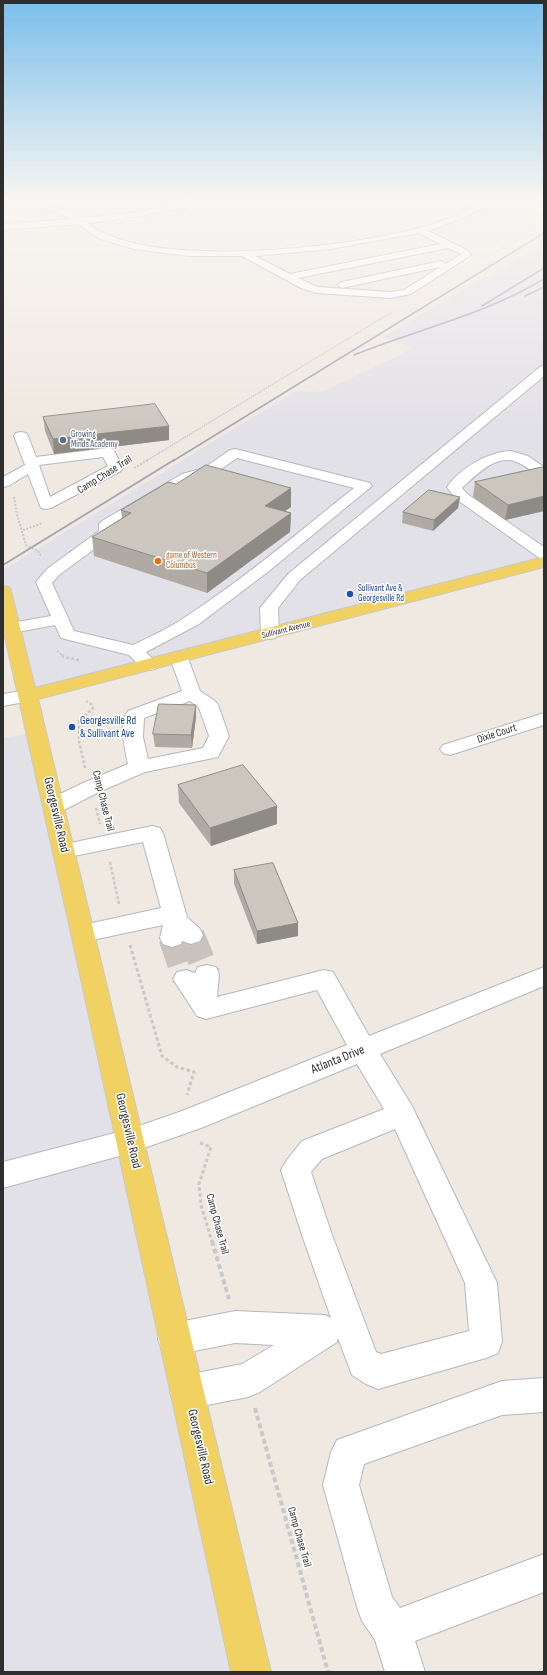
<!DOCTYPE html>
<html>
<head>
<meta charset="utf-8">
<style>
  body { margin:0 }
  #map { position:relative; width:547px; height:1675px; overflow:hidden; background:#efe9e1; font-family:"Sofia Sans Condensed",sans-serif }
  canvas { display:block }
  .frame { position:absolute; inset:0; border:4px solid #2e2e2e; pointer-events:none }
</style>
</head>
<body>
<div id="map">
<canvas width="547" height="1675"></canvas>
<div class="frame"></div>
</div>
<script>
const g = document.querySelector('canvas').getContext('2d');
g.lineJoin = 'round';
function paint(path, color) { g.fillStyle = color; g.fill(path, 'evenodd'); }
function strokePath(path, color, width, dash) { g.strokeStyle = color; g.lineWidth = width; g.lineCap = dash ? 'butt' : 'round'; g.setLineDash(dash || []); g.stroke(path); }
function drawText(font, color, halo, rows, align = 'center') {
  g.font = font + ' "Sofia Sans Condensed",sans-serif'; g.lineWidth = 3; g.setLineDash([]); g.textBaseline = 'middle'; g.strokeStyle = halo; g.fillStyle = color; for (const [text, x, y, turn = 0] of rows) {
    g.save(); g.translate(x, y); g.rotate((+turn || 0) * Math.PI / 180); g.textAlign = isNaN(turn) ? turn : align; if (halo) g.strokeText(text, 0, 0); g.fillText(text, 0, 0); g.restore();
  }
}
paint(new Path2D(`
  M544 243V559L31 693 3 583V570L296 391 322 392 414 348 383 337Z
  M31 733 231 1672H3V738Z`), '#e3e1e8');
strokePath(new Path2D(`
  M191 935 207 974
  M172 938 186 979`), '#c8c4bd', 27, [27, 14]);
const minor = new Path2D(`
  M3 196 63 209 71 211 82 218 140 212 167 207 210 196H223L222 198C178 211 134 218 88 223 146 272 353 247 423 227 438 223 452 217 466 211 479 205 491 196 505 196L465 217 428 231 467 250 471 255 411 294 391 298 317 293 301 288 242 256H189L134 249 100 239 78 224 3 230V224L72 219 57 212 8 201 3 200ZM419 233 440 244 290 274 255 256 331 249ZM448 248 461 254 446 264 441 261 342 282 337 285 342 288 440 267 404 290 391 292 318 287 298 278Z
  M544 366V376L300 580 278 608 279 634 276 638 270 639 264 638 261 634 260 608 288 574 540 367Z
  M21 432 26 433 28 436 36 457 108 448 113 449 123 468 121 471 51 508 46 509 41 508 28 474 8 486 3 487V477L25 465 14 436 16 433ZM103 457 108 466 50 497 39 465Z
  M235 449 370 483 372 486 269 571 199 624 146 652 158 665 155 669 149 670 143 669 129 655 61 638 55 625 12 633 6 632 3 628 6 624 51 616 36 582 47 569 99 531V524L102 521 182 474 204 468 230 450ZM237 458 354 488C300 531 245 578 187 616 170 628 151 636 133 645L74 631 52 583 59 575 112 536 115 533V526L192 480 214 474Z
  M511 451 528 456 544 467V477C535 475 528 467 519 463 498 452 477 474 462 488L466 493 544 547V559L538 557 456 499 447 487C460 468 488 452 511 451Z
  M179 653 185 654 188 658 200 691 215 701 218 705 229 736 218 757 145 772 97 793 62 811 54 813 46 811 43 806 46 801 83 783 128 764C125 748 118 725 128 711L182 691 170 658 173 654ZM190 701 199 708 209 736 203 748 148 759 143 737 144 718Z
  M28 690 35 692 37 696 35 700 3 706V694Z
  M544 713V725L450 755 443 753 440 749 443 745Z
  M152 826 160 828 163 833 187 917 200 929 203 935 200 941 191 944 182 941 181 944 172 947 163 944 160 938 163 925 83 942 74 939 71 933 74 927 161 908 143 842 64 858 56 856 53 851 56 846Z
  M207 965 216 967 219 974 217 997 324 970 333 972 369 1036 544 967V986L380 1054 412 1106 497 1283 502 1342 498 1353 486 1358 378 1389 366 1384 352 1375 338 1338 337 1342 260 1392 248 1397 187 1409 175 1404 170 1392 175 1380 187 1375 242 1364 274 1345 235 1343 174 1355 162 1350 158 1339 162 1328 174 1323 235 1311 325 1315 331 1318 302 1235 281 1170 286 1161 302 1141 384 1109 357 1064 201 1128 130 1153 3 1188V1162L130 1129 182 1111 347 1045 317 990 206 1019 197 1016 173 979 177 972 186 970 195 973 198 967ZM395 1129 465 1283 469 1331 381 1354 376 1352 332 1235 311 1172 322 1159Z
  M544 1378V1412L502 1415 364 1464 359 1485 392 1597 400 1608 544 1554V1592L415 1641 425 1672H385L375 1640 362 1621 357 1607 323 1485 331 1452 337 1440 502 1381Z`);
const major = new Path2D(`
  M544 557V567L38 699 271 1672H231L71 933 3 628V586L9 587 11 591 35 688Z`);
strokePath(minor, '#b4b7c1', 2);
strokePath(major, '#c9c9c9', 2);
strokePath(new Path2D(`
  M485 258 525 235 544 217`), '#c9c9c9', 1, [1.5, 1]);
strokePath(new Path2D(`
  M146 461 392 312`), '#c9c9c9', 1.5, [1.5, 1]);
strokePath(new Path2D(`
  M134 468 148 460
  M14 497 17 515 26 545 38 551 41 556
  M23 530 43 523
  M57 651 63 656`), '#c9c9c9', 2, [2, 1.5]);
strokePath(new Path2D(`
  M62 655 64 657 79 660 78 662
  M85 768 79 741V721L93 708 91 704 86 701
  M96 808 100 824
  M110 862 119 904`), '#c9c9c9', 2.5, [3, 2]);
strokePath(new Path2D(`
  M130 945 162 1056 177 1067 194 1072 187 1095
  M200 1143 211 1147 199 1184 201 1205 212 1242`), '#c9c9c9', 3, [3.5, 2.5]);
strokePath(new Path2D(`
  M212 1241 229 1299
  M255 1408 328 1672`), '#c9c9c9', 4, [5, 3]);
paint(minor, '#fff');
paint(major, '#f2d163');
strokePath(new Path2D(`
  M525 296 544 287
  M482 306 544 268
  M354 355C418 329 484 315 544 279
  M173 461 544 233`), '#a3a6b8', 1.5);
strokePath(new Path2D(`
  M3 565 174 460`), '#a3a6b8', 2);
paint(new Path2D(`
  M43 417 169 440 54 454 45 431Z
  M544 467V511L505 520 473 497 475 482Z
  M176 484 291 488V507L284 511 291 513 290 532 207 593 94 556 92 537 122 518 121 510Z
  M460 497 458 508 433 531 402 523 403 512Z
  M196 705V717L192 748 155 747 153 734Z
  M178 785 277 806V824L211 846 179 803Z
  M234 870 298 923V936L257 944 234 884Z`), '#afaba4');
paint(new Path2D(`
  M169 426V440L54 454 53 439Z
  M291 488V507L265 525V506Z
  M544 496V511L505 520 508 505Z
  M460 497 458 508 433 531 434 520Z
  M291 513 290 532 207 593V573Z
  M196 705V717L192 748 191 735Z
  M277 806V824L211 846 210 828Z
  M298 923V936L257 944V931Z`), '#8e8b86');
const building = new Path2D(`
  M155 404 169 426 53 439 43 417Z
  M206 465 291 488 265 506 291 513 207 573 92 537 131 513 121 510 168 482 176 484Z
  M544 467V496L508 505 475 482Z
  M429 490 460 497 434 520 403 512Z
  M159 704 196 705 191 735 153 734Z
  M243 765 277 806 210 828 178 785Z
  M273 863 298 923 257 931 234 870Z`);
paint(building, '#cbc7bf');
strokePath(building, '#8e8b86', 1);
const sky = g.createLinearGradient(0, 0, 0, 430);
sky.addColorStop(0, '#7abfeb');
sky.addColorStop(0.46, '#f8f5f2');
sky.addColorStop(1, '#f8f5f200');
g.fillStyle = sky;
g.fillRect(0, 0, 547, 430);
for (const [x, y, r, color] of [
  [63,440,4,"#5c6f8a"],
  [158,561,4,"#e8710a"],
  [350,594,4,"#1a4fb4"],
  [72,727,4,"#1a4fb4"]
]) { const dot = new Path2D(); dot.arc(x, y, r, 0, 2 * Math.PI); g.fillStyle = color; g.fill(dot); strokePath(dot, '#fff', 1.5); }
drawText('9px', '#4e5e75', '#fff', [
  ["Growing",71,435],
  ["Minds Academy",71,445]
], 'left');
drawText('9px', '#c56008', '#fff', [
  ["game of Western",166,556],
  ["Columbus",166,566]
], 'left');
drawText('9px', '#164399', '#fff', [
  ["Sullivant Ave &",358,589],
  ["Georgesville Rd",358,599]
], 'left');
drawText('9px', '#2e2e2e', '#fff', [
  ["Sullivant Avenue",286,630,-14]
]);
drawText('11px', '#2e2e2e', '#fff', [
  ["Camp Chase Trail",105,475,-32],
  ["Dixie Court",497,734,-18],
  ["Camp Chase Trail",103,801,76],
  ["Camp Chase Trail",217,1224,75],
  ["Camp Chase Trail",299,1537,74]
]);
drawText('11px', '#164399', '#fff', [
  ["Georgesville Rd",80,721],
  ["& Sullivant Ave",80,734]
], 'left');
drawText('13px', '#2e2e2e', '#fff', [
  ["Georgesville Road",56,815,77],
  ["Atlanta Drive",338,1060,-22],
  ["Georgesville Road",128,1131,77],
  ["Georgesville Road",200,1447,77]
]);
</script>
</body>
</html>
